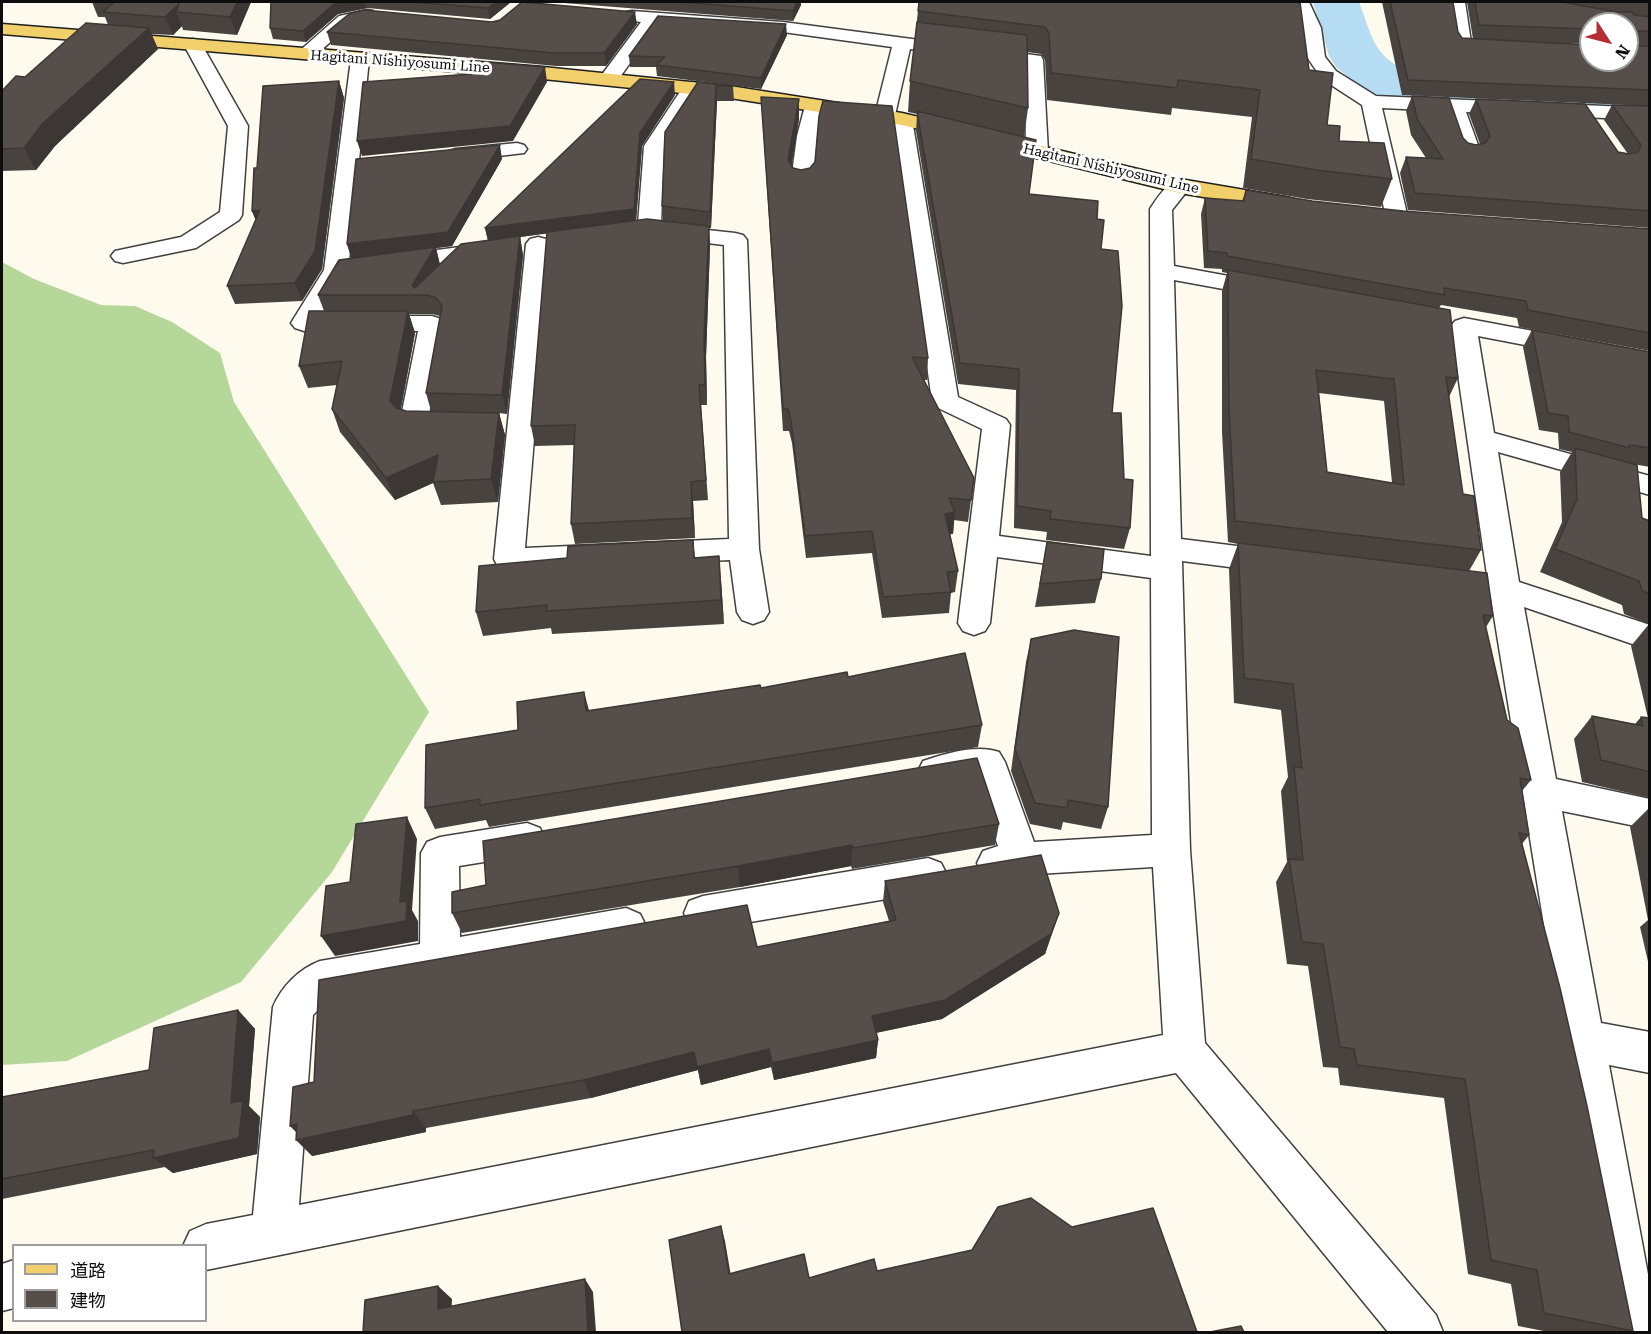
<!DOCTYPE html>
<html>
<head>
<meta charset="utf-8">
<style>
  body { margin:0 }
  #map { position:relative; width:1651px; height:1334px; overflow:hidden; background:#fefbee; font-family:"Roboto Serif","Noto Sans JP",serif }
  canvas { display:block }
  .frame { position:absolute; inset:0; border:3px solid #0d0d0d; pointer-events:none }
  .legend { position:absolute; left:12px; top:1244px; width:195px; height:78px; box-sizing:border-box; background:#fff; border:2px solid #9e9e9e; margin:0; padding:8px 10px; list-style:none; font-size:18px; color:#0d0d0d }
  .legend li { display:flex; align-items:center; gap:12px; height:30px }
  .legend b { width:30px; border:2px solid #9e9e9e }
  .north { position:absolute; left:1579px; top:12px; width:60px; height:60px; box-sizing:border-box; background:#fff; border:2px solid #9e9e9e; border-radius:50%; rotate:126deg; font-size:16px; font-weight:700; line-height:24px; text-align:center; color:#0d0d0d }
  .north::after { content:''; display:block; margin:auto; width:21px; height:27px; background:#b62c34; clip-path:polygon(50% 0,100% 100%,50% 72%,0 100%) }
</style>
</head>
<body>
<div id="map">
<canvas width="1651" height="1334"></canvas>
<div class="frame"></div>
<ul class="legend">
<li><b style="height:8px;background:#f1d06b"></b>道路</li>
<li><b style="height:16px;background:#554e4a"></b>建物</li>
</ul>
<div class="north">N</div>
</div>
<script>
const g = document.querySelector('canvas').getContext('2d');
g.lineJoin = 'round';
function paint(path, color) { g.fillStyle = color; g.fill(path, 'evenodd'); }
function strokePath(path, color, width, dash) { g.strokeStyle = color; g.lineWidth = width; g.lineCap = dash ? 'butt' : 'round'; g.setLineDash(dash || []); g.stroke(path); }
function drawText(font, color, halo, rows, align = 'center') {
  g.font = font + ' "Roboto Serif",serif'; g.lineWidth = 6; g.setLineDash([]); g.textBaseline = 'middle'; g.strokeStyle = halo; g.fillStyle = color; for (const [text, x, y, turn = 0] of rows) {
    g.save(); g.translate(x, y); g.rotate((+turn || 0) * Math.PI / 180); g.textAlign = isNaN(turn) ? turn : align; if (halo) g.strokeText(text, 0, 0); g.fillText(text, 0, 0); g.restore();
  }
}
paint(new Path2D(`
  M2 262 34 279 101 305 135 306 172 322 220 353 234 402 429 712 332 872 241 982 67 1061 2 1065Z`), '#b5d79a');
paint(new Path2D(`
  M1313 2H1359C1371 33 1373 57 1408 71L1465 80 1650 86V118L1465 112 1378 96 1364 90 1336 67 1329 56Z`), '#b5dcf3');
const minor = new Path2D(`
  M1292 2H1309L1321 28 1325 57 1336 71 1376 96 1650 108V120L1466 112 1481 153 1477 157 1470 159 1463 157 1459 153 1445 111 1382 108 1408 218 1405 223 1397 225 1389 223 1386 218 1362 105 1322 79 1307 57 1303 28Z
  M1448 2H1465L1471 42 1591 46V58L1456 51 1454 47Z
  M367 10 373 11 376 15 373 19 351 24 312 58H298L296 54 339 16Z
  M632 11 783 22 1041 56 1043 60 1048 152 1044 156 1037 158 1030 156 1026 152 1025 64 910 49 895 115H909L912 119 958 397 1006 419 1010 425 999 536 1151 556 1150 209C1159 195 1170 177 1188 181L1191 186 1172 210 1174 266 1267 283 1276 285 1279 290 1276 295 1267 297 1174 280 1181 539 1277 551 1288 554 1292 562 1288 570 1277 573 1182 561 1190 850 1205 1043 1436 1315 1443 1332H1388L1176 1073 206 1270V1246H183L190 1231 206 1224 253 1215 273 1007C282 986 299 969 320 961L420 944 421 853 427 842 440 837 527 823 540 828 545 839 540 850 527 855 459 866 460 937 626 908 640 914 646 926 640 938 626 944 331 997 313 1015 299 1205 1163 1035 1153 867 1021 875 996 879 983 875 977 863 983 851 998 846 975 779 936 786 923 781 918 771 923 761C946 753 977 744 999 752L1005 762 1034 842 1152 835 1151 578 997 557 990 623 985 631 974 635 963 631 958 623 982 429 936 407 932 401 892 119H878L875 115 892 47 783 32 658 24 615 84H601L598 80 641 22 626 20 623 16 626 12Z
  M193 39 200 41 202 45 248 126 242 215 239 220 196 248 123 263 115 261 111 256 115 251 181 237 220 212 228 126 184 45 186 41Z
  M360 53 367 55 369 59 349 261 492 243 500 245 504 250 500 255 492 257 344 276 321 316H432L441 319 445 324 429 414 458 417 462 423 458 429C441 433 421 432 404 428L400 422 418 331H304L295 328 291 323 324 270 351 59 353 55Z
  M692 82 699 84 702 88 664 146 661 225 735 233 743 235 747 240 759 549 769 612 764 620 753 624 742 620 737 612 730 560 509 570 498 567 494 559 526 244 530 239 538 237 546 239 550 244 525 548 729 539 724 245 664 238 655 234 620 240 612 238 609 233 612 228 638 224 644 146 685 84Z
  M815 100 822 102 825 106 817 136 813 181 810 186 802 188 794 186 791 181 797 136 805 106 808 102Z
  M517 143 524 145 527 149 524 153 456 161 449 159 445 155 449 151 456 149Z
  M1464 318 1650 353V369L1478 336 1494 433 1650 476V495L1498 452 1519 582 1650 625V650L1524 607 1556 779 1650 799V829L1562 811 1601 1023 1650 1032V1073L1609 1065 1650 1285V1332H1610L1491 598 1476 594 1471 586 1476 578 1487 575 1451 326 1455 321Z
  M928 858 941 863 947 875 941 887 928 892 703 930 689 925 684 913 689 901 703 896Z
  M14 1260V1308L2 1311V1264Z`);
const major = new Path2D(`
  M2 24 543 67 730 86 902 113 1180 179 1286 197 1294 199 1297 204 1294 209 1286 211 1180 193 902 125 730 98 543 79 2 34Z`);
strokePath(minor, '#404040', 3);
strokePath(major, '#1e1e1e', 3);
paint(minor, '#fff');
paint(major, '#f1d06b');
paint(new Path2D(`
  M92 2H251L237 35 183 30 182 26 173 35 151 34 158 49 55 146 36 170 2 171V91L108 25 105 17H98Z
  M271 2H511L490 19 367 8 338 14 306 42 273 39 270 28Z
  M551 2H801V5L793 21Z
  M919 2 1309 70 1327 125 1339 141 1392 179 1381 207 1307 199 1243 188 1252 117 1172 108 1171 115 1047 100 1045 60 1041 54 1027 52 1028 108 1024 137 1029 194 1097 219 1101 249 1112 413 1124 479 1130 528 1124 549 1046 540 1047 532 1014 528 1016 390 958 384 916 131 917 114 908 112 910 81Z
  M1382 2H1453L1458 32 1462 38 1473 39 1467 2H1650V106L1402 95ZM1591 24H1627L1591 60 1548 43 1591 44Z
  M492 22 637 24 606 66H556L331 45 327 32Z
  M787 35 761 89 657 76 656 67H630L629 56Z
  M339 81 344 98 322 269 302 301 235 304 227 286 256 220 252 211 257 168Z
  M698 82 733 86 734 101H717L711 228H709L710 246 706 357 707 405H701L708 500 693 501 695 538 575 544 571 524 574 445 535 446 531 426 547 233 520 237 523 255 507 414 499 413 505 435 498 502 441 505 433 483 395 500 340 432 332 409 337 385 308 388 299 366 324 311 318 295 351 258 347 244 502 159 452 246 436 248 440 264 488 240 485 228 675 95 642 146 636 220 663 221 662 206ZM409 314H432L440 316 426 393 431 411H406L401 409 415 333Z
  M1412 96 1463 138 1468 143 1476 145 1480 144 1469 114 1476 99 1618 152 1628 154 1604 120 1612 105 1650 106V228L1408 210 1400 173 1406 157 1426 158 1411 135 1406 111Z
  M761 97 799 99V119L791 165 928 358 927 380H924L974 478 968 522 954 520 953 534H950L958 571 955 592 951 593 949 613 882 618 872 553 806 558 792 443 789 431H783Z
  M1246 190 1312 201 1403 211 1650 229V351L1519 327 1517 318 1441 305 1439 308 1458 378 1449 397 1463 494 1481 550 1469 571 1493 616 1486 627 1507 720 1531 780 1522 791 1529 835 1522 844 1633 1331 1629 1332H1549L1518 1326 1511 1284 1468 1274 1444 1098 1340 1085 1338 1068 1323 1067 1308 966 1287 964 1276 882 1287 862 1281 791 1288 777 1281 710 1234 703 1229 569 1238 544 1228 542 1222 432V291L1227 273 1222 272V269L1204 268 1201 214 1205 198 1242 201ZM1319 393 1384 401 1392 483 1327 472Z
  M1532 330 1650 352V467L1633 464 1642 518 1650 521V798L1582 782 1574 739 1592 716 1635 724 1641 717 1648 718 1631 646 1649 624 1624 614 1622 605 1540 572 1562 522 1560 472 1572 452 1559 449 1558 433 1539 430 1523 347Z
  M693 540 695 558 721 580 724 624 552 634 551 628 483 636 476 612 567 558Z
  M1047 542 1101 579 1095 603 1035 607Z
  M1031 639 1108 807 1101 829 1063 822 1061 830 1030 824 1011 771 1026 662Z
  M848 677 982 725 978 747 489 827 486 820 435 829 425 808 589 711Z
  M1650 807V970L1640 927 1648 920 1630 827Z
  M999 824 995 845 852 869 851 866 740 887 462 933 452 913V892Z
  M885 881 1059 913 1045 954 942 1019 876 1033 878 1040 876 1058 774 1080 771 1067 701 1085 698 1070 591 1098 426 1128V1132L312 1156 314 1082 757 947 889 921 883 902Z
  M238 1010 255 1029 249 1106 260 1117 257 1154 173 1173 165 1167 2 1199V1097L149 1070Z`), '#494340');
paint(new Path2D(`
  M237 2H251L237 35 230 17Z
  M345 2H365L367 8 338 14 306 42 303 31 334 4Z
  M496 2H511L490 19 488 8Z
  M797 2H801V5L793 21V11Z
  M179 4 176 12 182 26 173 35 165 17Z
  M635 12 637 24 606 66 604 53Z
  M786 24 787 35 761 89V78Z
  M149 28 158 49 55 146 36 170 24 148 43 123Z
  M545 67 547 82 513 141 362 156 357 141Z
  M339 81 344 98 322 269 302 301 295 283Z
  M674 82 675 95 642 146 636 222 520 237 523 255 507 414 502 395 488 241 485 228 640 133Z
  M716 86 717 101 711 228 710 212Z
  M799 99V119L789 181 788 160Z
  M500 145 502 159 452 246 436 248 440 266 423 295 412 286 352 258 347 244Z
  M260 210 259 229 252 211Z
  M709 226 710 246 706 357 707 405 705 385 704 337Z
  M408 311 415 333 398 423 390 401Z
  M499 413 505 435 498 502 491 479Z
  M438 455 433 483 395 500 386 478Z
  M691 482 693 501 695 538 692 518Z
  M955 512 953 534 943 535 945 514Z
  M719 556 721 580 724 624 721 600Z
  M584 692 590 714 586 711Z
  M407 817 417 839 412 910 418 921V941L335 956 321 936 400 902Z
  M852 845 851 866 740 887 738 866Z
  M1059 913 1045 954 942 1019 870 1034 872 1016Z
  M238 1010 255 1029 249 1106 260 1117 257 1154 173 1173 153 1158 231 1103Z
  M878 1040 876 1058 774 1080 772 1063Z
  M769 1049 771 1067 701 1085 698 1070 591 1098 584 1080 694 1052Z
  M413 1111 426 1128V1132L312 1156 296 1140 303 1139 290 1126 297 1124Z
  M721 1226 725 1241 733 1288 729 1274Z
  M585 1279 593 1292 596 1332H588Z
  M438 1286 452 1299 451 1322 438 1309Z`), '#3c3734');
const building = new Path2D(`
  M114 2H237L230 17 176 12 179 4 165 17 103 12Z
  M271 2H345L334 4 303 31 270 28Z
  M412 2H496L488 8Z
  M522 2 635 12 604 53H554L327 32 349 14 364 10 492 22 500 20Z
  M680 2H797L793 11Z
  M919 2H1300L1309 70 1333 73 1327 125 1340 126 1339 141 1384 143 1392 179 1317 170 1251 159 1260 90 1178 80 1177 88 1051 73 1049 33 1045 27 918 11Z
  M1390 2H1453L1458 32 1462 38 1591 45V60H1627V24H1591V29L1479 25 1475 2H1562L1617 12H1632L1634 15 1650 17V31H1633V46H1650V90L1408 80Z
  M658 16 786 24 761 78 656 65 665 57 629 56Z
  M917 22 1027 35 1028 108 910 81Z
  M86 23 149 28 43 123 24 148 2 149V91L16 76 25 77Z
  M471 61 545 67 510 126 357 141 363 82 471 74Z
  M640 79 674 82 640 133 634 209 485 228Z
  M339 81 315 251 295 283 227 286 260 210 252 211 254 168H257L263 86Z
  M698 82 733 86H716L710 212 662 206 665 132Z
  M1412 96 1449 98 1463 138 1468 143 1476 145 1485 143 1490 136 1476 99 1585 104 1618 152 1629 154 1638 152 1641 145 1612 105 1650 106V211L1415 193 1406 157 1443 159 1417 119Z
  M761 97 799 99 788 160 793 168 801 170 810 168 815 162 819 116 823 101 892 106 928 358 912 357 974 478 971 500 949 498 955 512 945 514 958 571 947 572 951 592 883 597 872 531 805 536 791 421 788 409H783Z
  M917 111 1036 140 1029 194 1098 201 1097 219 1104 220 1101 249 1118 251 1122 306 1112 413H1121L1124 479 1133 480 1130 528 1050 519 1051 511 1017 506 1019 369 960 363Z
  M500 145 448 232 347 244 356 159Z
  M1246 190 1312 201 1403 211 1650 229V333L1528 310 1526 301 1444 288 1445 295 1227 256V253L1208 251 1205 198 1244 201Z
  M647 219 709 226 704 337 705 385H699L706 480 691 482 692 518 571 524 575 425 531 426 547 232Z
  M520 236 502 395 426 393 442 306 436 298 427 295H318L339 260 435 247 412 286 415 288 461 244Z
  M1228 270 1450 310 1458 378 1446 377 1463 494 1474 496 1481 550 1235 521 1229 411ZM1316 370 1394 379 1404 485 1327 472Z
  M309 311H408L390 401 396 408 406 411 499 413 491 479 433 482 438 455 386 478 332 409 342 361 299 366Z
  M1532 330 1650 352V448L1629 445 1630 448 1569 432 1568 416 1548 413Z
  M1575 448 1637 465 1642 518 1650 521V594L1642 591 1639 581 1555 549 1577 499Z
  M693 540 694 558 719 556 721 600 546 611 547 605 476 612 479 566 567 558 568 546Z
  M1047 542 1104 549 1101 579 1040 584Z
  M1238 543 1487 573 1493 616 1483 615 1507 720 1518 728 1531 780 1520 778 1529 835 1519 833 1560 988 1587 1106 1633 1331 1544 1313 1537 1270 1491 1260 1465 1079 1357 1065 1354 1049 1340 1047 1323 944 1302 942 1289 859 1303 860 1294 766 1302 768 1293 684 1244 678Z
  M1074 630 1119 637 1108 807 1068 800 1067 808 1035 803 1015 749 1031 639Z
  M965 653 982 725 480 805V799L425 808 426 745 518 730 517 702 584 692 586 711 760 685 761 688 847 672 848 677Z
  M1592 716 1643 726 1641 717 1650 718V772L1601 760Z
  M977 758 999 824 853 848 852 845 738 866 452 913V892L486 885 483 841Z
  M407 817 400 902 407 901 406 921 321 936 326 886 350 882 356 824Z
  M1041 855 1059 913 1051 934 945 1000 872 1016 878 1040 772 1063 769 1049 697 1067 694 1052 584 1080 413 1111V1115L296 1140 297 1124 290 1126 293 1087 314 1082 319 980 747 905 757 947 896 920 885 881Z
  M238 1010 231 1103 243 1100 239 1138 153 1158 154 1150 2 1179V1097L149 1070 154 1028Z
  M1031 1198 1072 1227 1153 1208 1197 1332H682L669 1240 721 1226 729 1274 804 1254 809 1278 874 1259 877 1271 972 1250 998 1207Z
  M585 1279 588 1332H363L365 1300 438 1286V1309Z
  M1241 1326 1244 1332H1210Z`);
paint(building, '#554e4a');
strokePath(building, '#3c3734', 1.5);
drawText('14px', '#0d0d0d', '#fff', [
  ["Hagitani Nishiyosumi Line",400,62,4],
  ["Hagitani Nishiyosumi Line",1111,169,13]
]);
</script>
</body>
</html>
